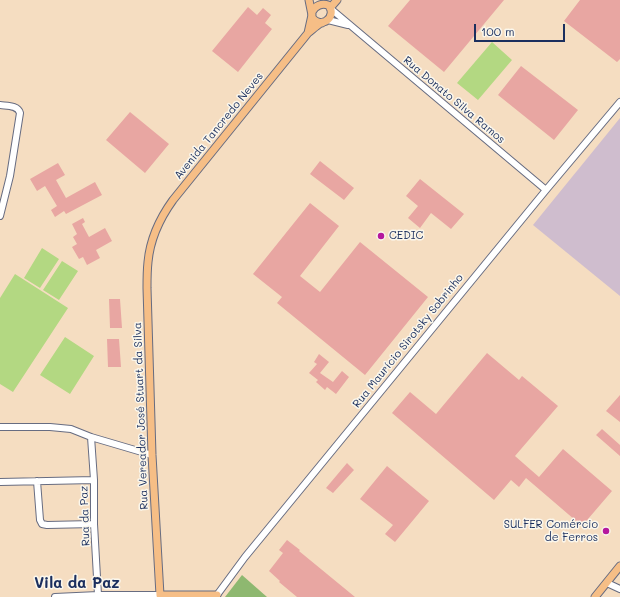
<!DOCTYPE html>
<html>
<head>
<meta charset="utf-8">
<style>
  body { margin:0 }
  #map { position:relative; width:620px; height:597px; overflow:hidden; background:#f5ddc1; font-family:Mali,sans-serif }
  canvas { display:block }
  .scale { position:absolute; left:474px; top:24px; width:91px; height:18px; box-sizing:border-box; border:2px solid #1b2f5e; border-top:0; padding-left:5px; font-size:12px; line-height:14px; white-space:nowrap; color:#1b2f5e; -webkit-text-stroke:3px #fbf7ec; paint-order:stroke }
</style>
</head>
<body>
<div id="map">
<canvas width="620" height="597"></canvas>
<div class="scale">100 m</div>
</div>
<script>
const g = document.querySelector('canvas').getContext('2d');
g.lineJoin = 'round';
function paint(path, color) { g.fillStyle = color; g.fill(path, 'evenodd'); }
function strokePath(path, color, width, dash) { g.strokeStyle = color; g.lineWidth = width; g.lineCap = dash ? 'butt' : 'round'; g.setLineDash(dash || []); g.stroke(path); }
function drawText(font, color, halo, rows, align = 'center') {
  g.font = font + ' Mali,sans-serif'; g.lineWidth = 3; g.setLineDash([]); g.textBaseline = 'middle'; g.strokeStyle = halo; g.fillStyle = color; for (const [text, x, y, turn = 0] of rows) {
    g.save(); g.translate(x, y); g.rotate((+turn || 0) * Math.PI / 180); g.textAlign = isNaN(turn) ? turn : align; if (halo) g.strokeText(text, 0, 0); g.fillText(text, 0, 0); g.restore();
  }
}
paint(new Path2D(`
  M620 118V296L533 225Z`), '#cfbdce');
paint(new Path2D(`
  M492 42 512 60 478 100 457 83Z
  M42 248 59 259 40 288 24 278Z
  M62 261 78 271 59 300 43 290Z
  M15 274 68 308 13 392 0 384V298Z
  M65 337 94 356 70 394 40 375Z`), '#b3d882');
paint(new Path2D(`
  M242 575 267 597H225Z`), '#8eb870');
paint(new Path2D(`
  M410 0H504L444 72 388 26Z
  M580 0H620V59L617 62 564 21Z
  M248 7 257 15 263 8 271 15 265 23 272 29 238 72 212 51Z
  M521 66 578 110 554 140 498 95Z
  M130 112 169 144 145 173 106 140Z
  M320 161 354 188 344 200 310 174Z
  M58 163 65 175 56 180 66 198 95 182 102 195 66 214 64 211 55 217 51 210 57 206 45 186 37 191 30 179Z
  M420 179 464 214 451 229 431 213 420 228 408 218 418 206 406 196Z
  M310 203 339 226 300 276 320 292 360 242 428 297 365 375 277 303 282 297 253 274Z
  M83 218 85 222 82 224 89 237 105 228 112 241 96 250 100 258 87 265 83 257 79 259 72 247 77 244 73 237 77 234 72 224Z
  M109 299H120L122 328H110Z
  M107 339H119L121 367H108Z
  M487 353 519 380 522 376 558 406 515 456 539 477 563 449 612 491 582 526 526 478 519 487 511 480 494 500 392 413 410 392 436 414Z
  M319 354 329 362 320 373 333 382 342 371 349 377 336 394 327 387 325 390 316 382 318 380 309 373 317 364 314 362Z
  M620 395V422L606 411Z
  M602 429 620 445V456L596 435Z
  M347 463 354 470 333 493 326 488Z
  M387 466 429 501 395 542 385 534 393 525 360 499Z
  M287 540 300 550 299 551 355 597H297L279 582 280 581 269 571 283 553 279 550Z`), '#e8a6a2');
const minor = new Path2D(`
  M331 9 546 190
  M328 20 348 25
  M0 105C7 106 18 105 20 113L10 176 0 216
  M0 427H50L71 429 91 437 152 455
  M91 437 94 480V524L98 595
  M37 481 40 520 42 524 47 525 94 524
  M0 482 94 480
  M607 583 620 589
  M217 595 245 557 546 190 620 102
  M55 597 98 595H160V597`);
const major = new Path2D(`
  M330 8 337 0
  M308 33 312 15 309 0
  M216 597 217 595H160L152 455 147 288C147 279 147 271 148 262 150 240 160 218 173 200L308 33C312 30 316 26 321 23 322 22 325 22 326 21 332 18 333 9 328 5 315 0 302 20 322 23
  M595 597 620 566`);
strokePath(minor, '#676c81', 8);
strokePath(major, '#676c81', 9);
strokePath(minor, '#fff', 6);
strokePath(major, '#f6be86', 7);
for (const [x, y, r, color] of [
  [381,236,4,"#b5179e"],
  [606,531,4,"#b5179e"]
]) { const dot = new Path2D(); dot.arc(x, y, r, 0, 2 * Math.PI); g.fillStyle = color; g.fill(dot); strokePath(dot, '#fbf7ec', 1.5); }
drawText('11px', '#1b2f5e', '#fbf7ec', [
  ["Rua Donato Silva Ramos",454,100,40],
  ["Avenida Tancredo Neves",219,126,-51],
  ["Rua Maurício Sirotsky Sobrinho",408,341,-51],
  ["Rua Vereador José Stuart da Silva",141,416,-92],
  ["Rua da Paz",85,516,-92]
]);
drawText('11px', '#1b2f5e', '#fbf7ec', [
  ["CEDIC",389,236],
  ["SULFER Comércio",598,525,"right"],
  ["de Ferros",598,538,"right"]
], 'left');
drawText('bold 15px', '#1b2f5e', '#fbf7ec', [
  ["Vila da Paz",77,583]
]);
</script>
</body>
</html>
